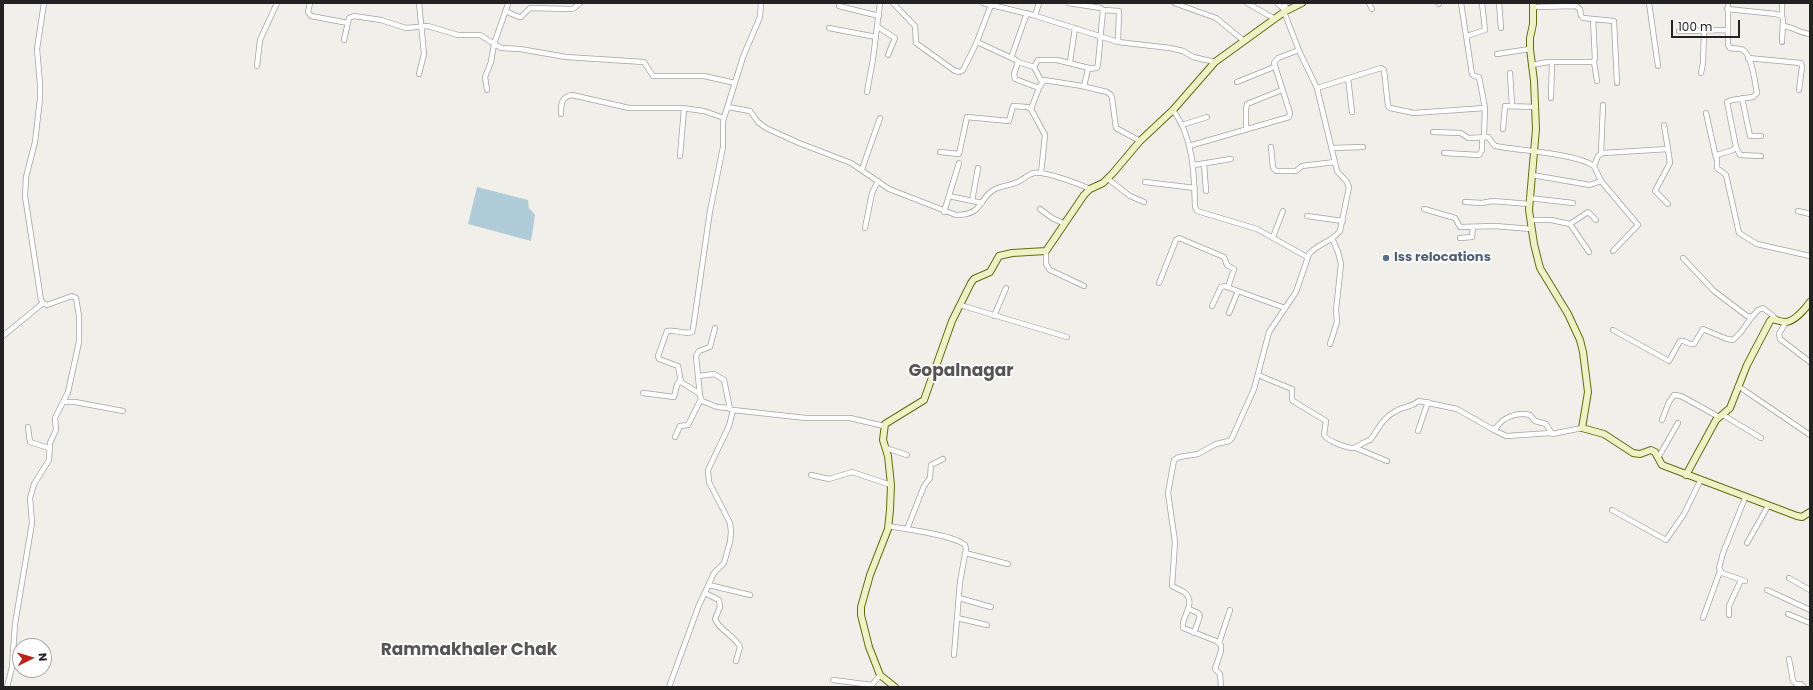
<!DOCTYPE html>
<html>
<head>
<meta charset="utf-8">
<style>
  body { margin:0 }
  #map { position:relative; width:1813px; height:690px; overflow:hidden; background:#f1efea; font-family:Poppins,sans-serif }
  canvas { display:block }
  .frame { position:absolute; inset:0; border:4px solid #222; pointer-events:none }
  .north { position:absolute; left:12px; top:638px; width:40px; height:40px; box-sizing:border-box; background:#fff; border:1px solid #a7a7a7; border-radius:50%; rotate:85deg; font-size:11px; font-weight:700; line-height:16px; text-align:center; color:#222 }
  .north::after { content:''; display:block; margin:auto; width:14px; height:18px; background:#bb2518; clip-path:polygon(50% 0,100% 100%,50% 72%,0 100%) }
  .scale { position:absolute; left:1671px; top:20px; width:69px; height:18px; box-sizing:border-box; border:2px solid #222; border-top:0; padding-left:5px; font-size:12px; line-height:14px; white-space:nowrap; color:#222; -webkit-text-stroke:3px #fff; paint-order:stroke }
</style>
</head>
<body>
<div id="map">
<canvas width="1813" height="690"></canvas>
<div class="frame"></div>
<div class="north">N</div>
<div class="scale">100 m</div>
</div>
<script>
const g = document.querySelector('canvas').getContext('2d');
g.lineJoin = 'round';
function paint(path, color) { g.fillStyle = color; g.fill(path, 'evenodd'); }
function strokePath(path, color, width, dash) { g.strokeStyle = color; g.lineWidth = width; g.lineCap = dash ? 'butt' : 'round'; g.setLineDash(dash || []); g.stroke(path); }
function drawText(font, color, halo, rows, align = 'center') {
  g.font = font + ' Poppins,sans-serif'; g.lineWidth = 3.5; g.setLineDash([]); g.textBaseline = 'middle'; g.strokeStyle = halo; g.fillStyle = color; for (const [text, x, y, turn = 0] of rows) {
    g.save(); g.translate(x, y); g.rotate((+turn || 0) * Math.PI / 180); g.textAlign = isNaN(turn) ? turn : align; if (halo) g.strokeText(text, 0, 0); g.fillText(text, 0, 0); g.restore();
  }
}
paint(new Path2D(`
  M477 187 528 200 529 208 535 215 531 241 468 224Z`), '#b0ccd9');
const street = new Path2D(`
  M310 3 308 12 311 16 348 23
  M893 3 915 26 916 43 955 71 960 72 963 70 976 44 991 5
  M983 3 1033 15 1118 42 1170 48 1183 51 1193 57 1215 62
  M1068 3 1101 8 1103 10 1098 64 1097 68 1088 69 1084 86
  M1174 3 1216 18 1244 41
  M1247 3 1275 19
  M1277 3 1286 11
  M1285 3 1286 11
  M1369 3 1372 9
  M1438 3 1439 4
  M1461 3 1472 74 1474 76 1479 77 1485 108 1484 137
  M1499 3 1501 28
  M1649 3 1658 66
  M1728 3V45L1730 48C1734 49 1740 48 1743 50 1752 55 1755 83 1757 93L1753 97 1732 100 1727 102 1736 147 1733 150 1717 155V168L1726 175 1739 233 1757 244 1810 256
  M839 6 879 16
  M1533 7 1576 6 1580 9 1581 16 1583 18 1614 21 1617 83
  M1727 9 1776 14 1782 16 1783 20 1782 42
  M1103 10 1119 11 1118 42
  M505 11 519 17H521L530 8 571 9 574 8 580 3
  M1035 16 1039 3
  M1782 16V3
  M1783 26C1793 27 1800 33 1810 34
  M878 27 895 38 888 55
  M829 28 876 37
  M1679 31 1727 30
  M1467 36 1485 30 1482 3
  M344 40 349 18 354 16 381 20 406 28 428 26 458 35H480L501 48 520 49 566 57 644 62 653 76H704L735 83
  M977 42 1016 60 1018 62 1014 74 1015 79 1039 88
  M1497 54 1530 49
  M1011 58 1027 13
  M1748 58 1801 63 1802 67 1799 90
  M1018 62 1034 67 1042 82
  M1070 62 1075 28
  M1593 62 1595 59 1593 19
  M1532 65 1548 62H1594L1597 81
  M257 66 260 40 277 3
  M1034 67 1038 60H1057L1089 68
  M1510 73 1512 105
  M1701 73 1703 63 1704 31
  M419 74 424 54 419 3
  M1348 78 1352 112
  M1237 82 1274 67
  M1317 88 1381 68 1384 70 1388 106 1390 108 1414 113 1485 108
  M487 90 485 77 491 62 494 44 508 4
  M867 92 873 59 880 3
  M1551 98 1552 62
  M1742 98 1750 136H1761
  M728 107 750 111 758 122 766 128 799 143 851 163 889 189 956 215C982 215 978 201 992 191 998 186 1008 186 1015 183 1022 181 1028 174 1034 173 1045 171 1079 184 1090 189
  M1031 109 1039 88 1044 80 1082 86 1107 92 1111 95 1112 98 1116 128 1140 141
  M1173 110C1194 139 1194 174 1195 207L1197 211 1257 229 1307 257
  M1706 113 1716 158
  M561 114C561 104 561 97 572 95L629 108H682L704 111 724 118
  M1182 125 1207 117
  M1503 129 1505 106 1536 107
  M1246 130V110L1247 104 1282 90
  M1433 132 1461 133 1468 138 1488 137 1495 146C1520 151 1574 153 1594 166L1601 181 1638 225 1613 251
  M1189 146 1289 117 1290 113 1274 63 1278 58 1299 50
  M1271 147 1273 168 1276 171H1296L1302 166 1335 162
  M1736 147 1740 155 1761 156
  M1332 148 1363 147
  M940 152 959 154 967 117 1009 121 1013 106 1027 107 1031 109 1045 135 1041 173
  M1444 153 1479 155 1482 150V137
  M1601 154 1603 105
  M680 156 684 109
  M1204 163 1206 191
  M1194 165 1231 159
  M1594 166 1598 156 1603 153 1668 149 1664 125
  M862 169 880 118
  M1532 175 1590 185 1601 181
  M1108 179 1130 196 1144 202
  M1145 182 1195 188
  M949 196 982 203
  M1529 198 1573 203
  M972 201 978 168
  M1465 202 1482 203 1493 201 1529 204
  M1668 204 1655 191 1670 163 1668 149
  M1040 209 1052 218 1065 224
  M1424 209 1455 218 1460 227 1495 226 1531 229
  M1798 211 1810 214
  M944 212 959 163
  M1307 216 1343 221
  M1530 220H1551L1570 224 1589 252
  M1570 224 1588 212 1596 220
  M865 228 872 193 878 181
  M1273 237 1283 211
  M1460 238 1472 237 1473 227
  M1046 251V264L1050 270 1084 286
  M1683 258 1714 291 1747 316 1752 317 1758 310 1763 308 1772 315 1776 319
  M1159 283 1176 240 1179 238 1224 257 1227 265 1234 269 1228 287
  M960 305 1067 337
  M1212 306 1221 287 1224 286 1285 308
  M1229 313 1238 291
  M994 316 1006 288
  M1786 322 1779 334 1780 339 1810 362
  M715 328 710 347 699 351 696 356 700 396 702 401 717 407 728 408 733 410
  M1613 330 1669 361 1680 341C1685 339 1689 346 1694 344L1703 329 1727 339 1733 340 1741 332 1751 318
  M3 336 43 303
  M1330 344 1337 322 1336 310 1341 264 1338 252 1332 238
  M1258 375 1292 389V399L1293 401 1326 421 1324 435C1327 441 1347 448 1353 448 1356 448 1365 441 1370 440 1379 429 1382 418 1396 411 1406 405 1408 409 1419 401L1457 409 1492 429 1496 428C1503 417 1517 412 1530 415L1535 421 1546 424 1552 434 1582 428
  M699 376 714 374 724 380 730 409
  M1738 386 1810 435
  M643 393 674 397 677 385 680 380
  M700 394 681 382 678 366 659 359 658 356 667 331C675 329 683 335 692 332L693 329 710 211 723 147V121L743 57 760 17 761 3
  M64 402H75L123 411
  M1723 415 1761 438
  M1662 420 1669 402 1674 395 1681 396 1719 417
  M28 427 30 442 49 448
  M1492 429 1506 436 1551 433
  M1418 431 1428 402
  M675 437 680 426 688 425 701 399
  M886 448 907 455
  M1356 448 1387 461
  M1658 458 1678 423
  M811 475 829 479 852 472 891 485
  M1612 510 1666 540 1684 514 1701 479
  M888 526C905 529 954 535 965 545L966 549 960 582 954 655
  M907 529 924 486 930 478 931 465 943 459
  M1747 543 1768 506
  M965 553 1008 564
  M1789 578 1810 590
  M1745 581 1722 573 1719 568 1723 553 1745 498
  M709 585 750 595
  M1767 590 1810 610
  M705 593 719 600 720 607 715 619C720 631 734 635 740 647L736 661
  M959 598 991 607
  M1189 609 1198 613 1200 616 1194 633
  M1788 614 1810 623
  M1729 615V606L1741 580
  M957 618 987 625
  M1703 618 1720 571
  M1219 643 1230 610
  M1789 659 1793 681 1796 684H1801L1804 687
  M833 680 872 685 880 675
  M7 687 12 667 15 624 32 523 30 498 34 484 49 460 50 443 56 430 55 418 68 392 79 342V316L76 298 72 296 47 305 43 303 41 300 25 196 26 177 35 142 40 99V84L37 49 44 3
  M669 687 699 605 714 573 724 563 730 542 731 532 730 523 709 482 708 470 729 426 733 410 806 418H850L884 426
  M1221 687 1220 674 1215 669 1221 651V645L1216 641 1183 628C1180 618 1198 603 1184 592 1180 590 1176 588 1172 586L1175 542 1168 493 1174 460 1179 457 1198 454 1216 444 1229 441 1232 438 1254 389 1269 332 1296 292 1309 254C1317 244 1332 242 1340 231L1349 187 1347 182 1337 171 1317 88 1300 53 1284 12`);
const secondary = new Path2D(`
  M1533 3V24L1530 38V49L1534 81 1536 129 1529 210 1534 244 1540 268 1568 314 1580 340 1583 352 1588 392 1582 428 1604 434 1633 453 1640 454 1651 450 1655 452 1662 465 1797 516 1802 517 1810 512
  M1686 475 1716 420 1730 408 1747 365 1770 321 1772 319C1777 320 1781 322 1785 322 1794 322 1805 309 1810 302
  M895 687 880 675 869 647 861 615V607L870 575 888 529 890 510 891 485 888 456 883 440 885 424 924 400 952 321 971 283 974 279 990 272 999 256 1012 253 1046 251 1084 195 1090 189 1103 183 1113 173 1140 141 1173 110 1215 62 1284 12 1302 3`);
strokePath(street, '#a3a3a3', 6);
strokePath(secondary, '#5e6f13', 8);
strokePath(street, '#fff', 4.5);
strokePath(secondary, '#edf3c6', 6);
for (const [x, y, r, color] of [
  [1386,258,4,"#5c6f8a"]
]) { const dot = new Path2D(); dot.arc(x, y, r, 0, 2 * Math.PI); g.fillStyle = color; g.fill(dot); strokePath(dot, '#fff', 1.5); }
drawText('bold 13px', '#4e5e75', '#fff', [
  ["Iss relocations",1394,258]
], 'left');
drawText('bold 17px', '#555', '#fff', [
  ["Gopalnagar",961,372],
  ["Rammakhaler Chak",469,651]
]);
</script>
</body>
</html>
